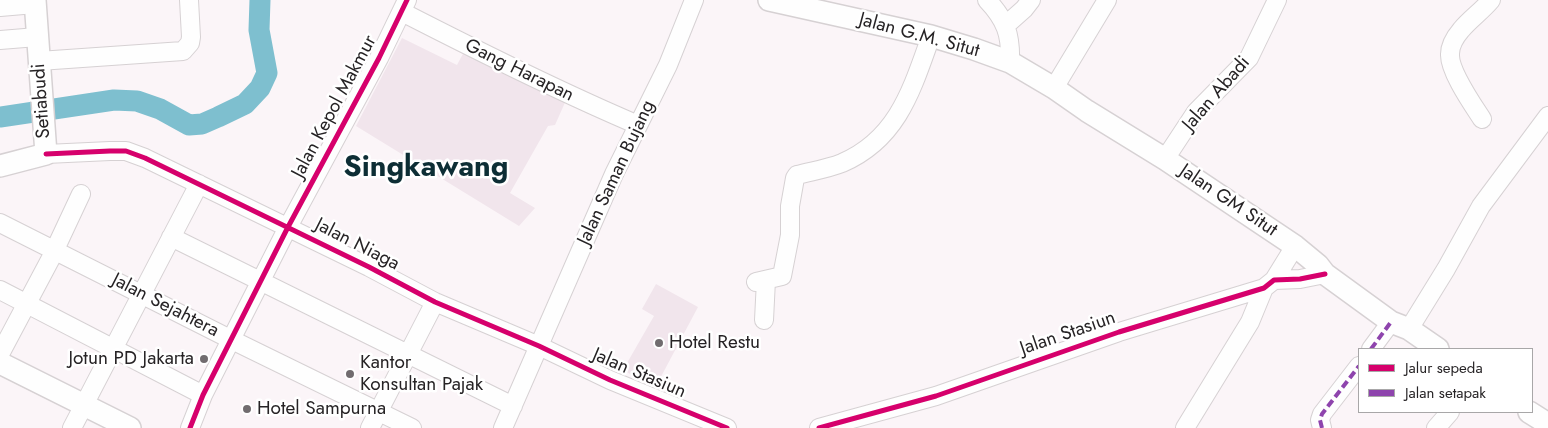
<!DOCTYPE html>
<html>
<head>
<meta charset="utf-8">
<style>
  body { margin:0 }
  #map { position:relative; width:1548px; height:428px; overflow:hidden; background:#fbf5f8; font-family:Jost,sans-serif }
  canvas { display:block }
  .legend { position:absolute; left:1358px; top:348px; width:175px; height:65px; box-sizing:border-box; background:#fff; border:1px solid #a8a7a8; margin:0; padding:6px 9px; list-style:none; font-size:15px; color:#262325 }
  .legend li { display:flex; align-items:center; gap:10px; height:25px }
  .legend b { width:25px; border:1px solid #a8a7a8 }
</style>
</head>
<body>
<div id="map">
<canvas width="1548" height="428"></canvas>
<ul class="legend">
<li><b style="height:6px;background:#d6006c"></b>Jalur sepeda</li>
<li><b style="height:6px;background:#8e44ad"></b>Jalan setapak</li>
</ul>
</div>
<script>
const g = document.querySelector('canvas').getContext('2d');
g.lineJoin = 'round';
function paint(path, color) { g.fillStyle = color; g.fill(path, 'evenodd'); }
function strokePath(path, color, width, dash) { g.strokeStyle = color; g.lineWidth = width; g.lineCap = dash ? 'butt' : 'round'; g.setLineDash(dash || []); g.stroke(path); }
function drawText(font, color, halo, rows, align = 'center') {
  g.font = font + ' Jost,sans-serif'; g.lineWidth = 5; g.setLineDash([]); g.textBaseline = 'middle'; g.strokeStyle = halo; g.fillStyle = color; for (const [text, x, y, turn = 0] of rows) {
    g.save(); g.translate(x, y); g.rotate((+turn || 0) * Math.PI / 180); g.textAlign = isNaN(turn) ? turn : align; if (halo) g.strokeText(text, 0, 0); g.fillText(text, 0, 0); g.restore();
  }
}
paint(new Path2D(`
  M402 38 457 65 466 48 567 98 555 125 548 126 510 193 535 208 519 226 356 126Z
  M656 284 698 307 655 388 623 370 654 316 642 309Z`), '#f1e5ec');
strokePath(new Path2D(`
  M0 117 114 100 137 101 160 109 189 125 202 124 218 117 245 104 260 88 267 73 259 30 260 0`), '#7ebfcf', 21);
const minor = new Path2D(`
  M987 0C1006 20 1011 35 1010 62
  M0 7 35 4
  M402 12C480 52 558 91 638 125
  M1006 25 1024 9 1031 0
  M0 40 37 37
  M39 61 183 51 190 43 191 37 189 0
  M1054 88 1107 0
  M1482 119C1473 105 1449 71 1450 54 1450 45 1455 37 1461 30 1470 19 1482 11 1491 0
  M46 154 110 151H126L145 158 369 267 435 302 539 346 610 380 727 428
  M1165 159 1196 112 1249 58 1277 0
  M0 223 232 340 412 428
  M171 237 513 406
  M1274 280 1295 246
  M756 282 782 276 790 235V206L795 178 797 175C812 171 827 169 842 163 898 139 912 89 931 36
  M0 290 203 395
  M764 320 766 280
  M1409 329 1446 269 1481 206 1548 116
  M1371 349 1391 322
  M0 354 51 258 81 194
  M72 428 199 184
  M190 428 203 395 288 227 379 58 407 0
  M370 428 435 302
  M503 428 614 174 668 65 694 0
  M819 428 936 396 1119 332 1264 288 1274 280 1300 279 1325 274
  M1185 428 1250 322 1264 288
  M1322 428 1320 420 1322 414 1359 366
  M1436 428 1450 412`);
const major = new Path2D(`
  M769 0 931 36 974 49 1010 62 1054 88 1087 111 1165 159 1295 246 1318 265 1325 274 1391 322 1409 329 1438 349
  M0 166 46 154 35 0
  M0 363 130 428
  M1529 412 1548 424`);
strokePath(minor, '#d6d1d3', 20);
strokePath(major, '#d6d1d3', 24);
strokePath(minor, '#fefefe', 18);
strokePath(major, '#fefefe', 21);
strokePath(new Path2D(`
  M1371 349 1391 322
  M1322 428 1320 420 1322 414 1359 366`), '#8e44ad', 4, [8, 4]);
strokePath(new Path2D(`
  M46 154 110 151H126L145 158 369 267 435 302 539 346 610 380 727 428
  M190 428 203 395 288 227 379 58 407 0
  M819 428 936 396 1119 332 1264 288 1274 280 1300 279 1325 274`), '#d6006c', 5);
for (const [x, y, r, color] of [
  [659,343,5,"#716c6f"],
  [204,359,5,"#716c6f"],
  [350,374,5,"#716c6f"],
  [247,409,5,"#716c6f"]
]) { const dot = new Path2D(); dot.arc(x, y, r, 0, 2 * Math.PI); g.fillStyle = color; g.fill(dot); strokePath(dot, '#fff', 2); }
drawText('19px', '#262325', '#fff', [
  ["Jalan G.M. Situt",919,36,15],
  ["Gang Harapan",519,71,26],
  ["Jalan Abadi",1217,94,-49],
  ["Setiabudi",42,101,-94],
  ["Jalan Kepol Makmur",335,107,-62],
  ["Jalan Saman Bujang",617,173,-65],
  ["Jalan GM Situt",1228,201,34],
  ["Jalan Niaga",357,245,27],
  ["Jalan Sejahtera",165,306,27],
  ["Jalan Stasiun",1068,334,-19],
  ["Jalan Stasiun",639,374,23]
]);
drawText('19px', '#262325', '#fff', [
  ["Hotel Restu",669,343],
  ["Jotun PD Jakarta",194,359,"right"],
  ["Kantor",360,363],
  ["Konsultan Pajak",360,385],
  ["Hotel Sampurna",257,409]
], 'left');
drawText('bold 29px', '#0d2e35', '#fff', [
  ["Singkawang",426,169]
]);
</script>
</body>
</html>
